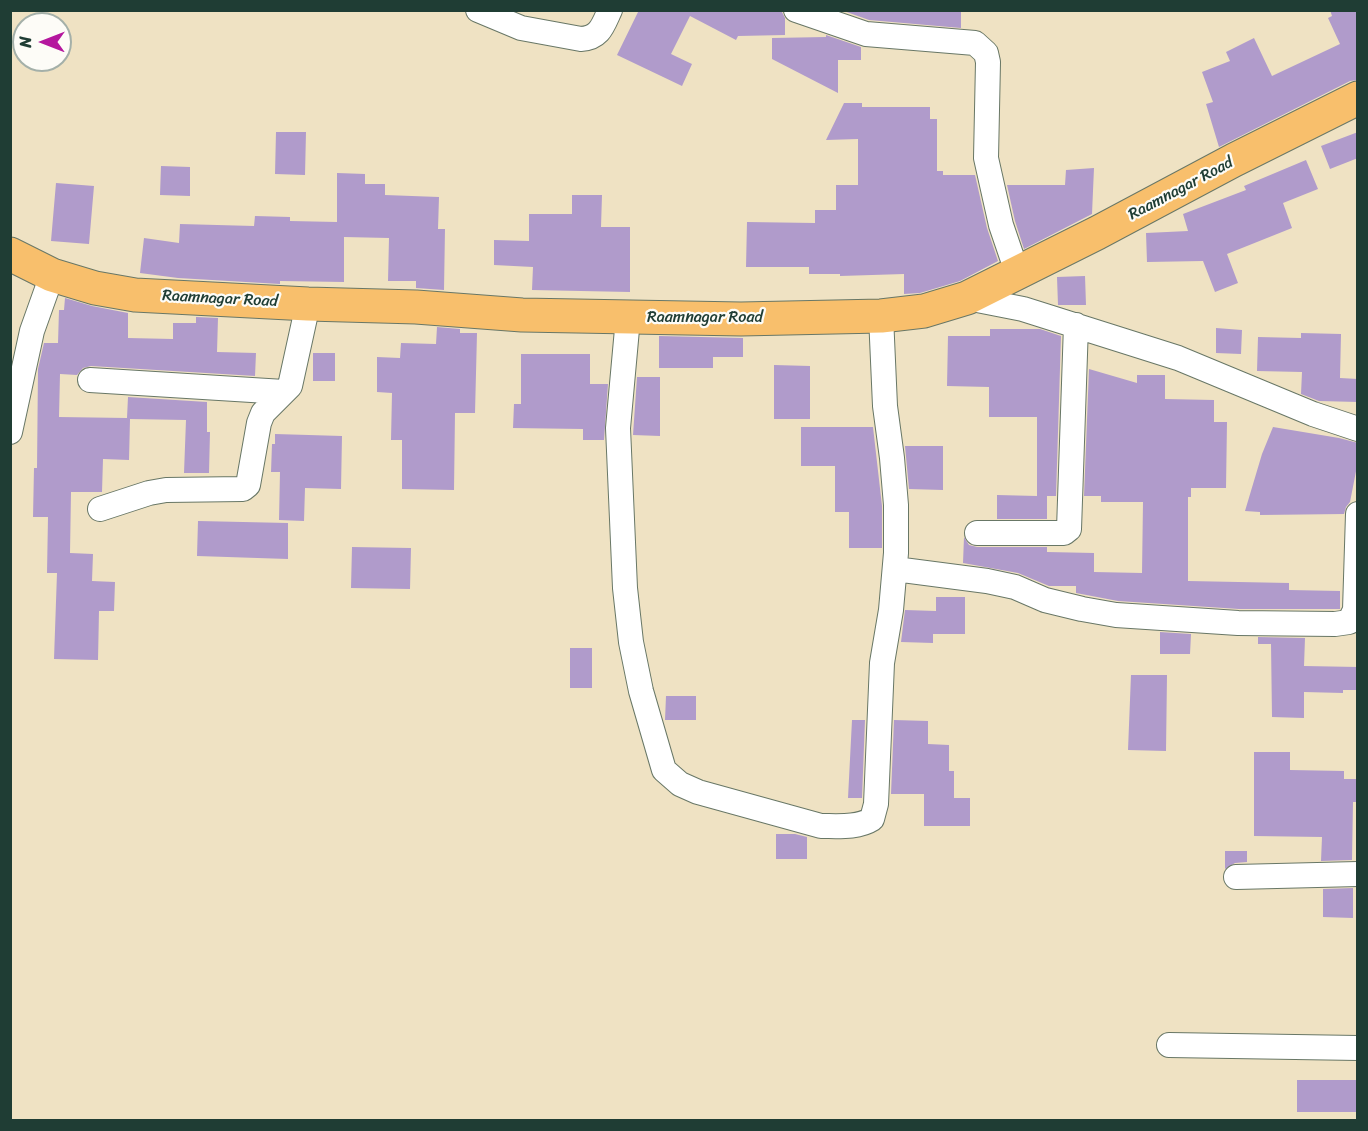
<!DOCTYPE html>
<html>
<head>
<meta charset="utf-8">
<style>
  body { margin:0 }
  #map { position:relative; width:1368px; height:1131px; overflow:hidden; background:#efe2c3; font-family:Sriracha,sans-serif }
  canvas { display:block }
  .frame { position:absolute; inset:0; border:12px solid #1f3d34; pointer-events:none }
  .north { position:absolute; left:12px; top:12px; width:60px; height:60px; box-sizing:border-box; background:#fdfcf7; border:2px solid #a4b0a9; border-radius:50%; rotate:270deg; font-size:16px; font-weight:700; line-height:24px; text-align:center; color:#1f3d34 }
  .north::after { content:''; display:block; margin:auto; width:21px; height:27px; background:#b5179e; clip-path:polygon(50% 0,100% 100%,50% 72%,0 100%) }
</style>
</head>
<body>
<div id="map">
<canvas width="1368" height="1131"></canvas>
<div class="frame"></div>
<div class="north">N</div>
</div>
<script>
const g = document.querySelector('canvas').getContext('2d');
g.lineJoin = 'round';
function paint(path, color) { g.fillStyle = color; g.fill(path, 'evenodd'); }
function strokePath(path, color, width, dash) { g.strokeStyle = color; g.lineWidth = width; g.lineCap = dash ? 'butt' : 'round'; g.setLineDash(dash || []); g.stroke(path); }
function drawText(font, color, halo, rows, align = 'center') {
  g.font = font + ' Sriracha,sans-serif'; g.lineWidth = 4.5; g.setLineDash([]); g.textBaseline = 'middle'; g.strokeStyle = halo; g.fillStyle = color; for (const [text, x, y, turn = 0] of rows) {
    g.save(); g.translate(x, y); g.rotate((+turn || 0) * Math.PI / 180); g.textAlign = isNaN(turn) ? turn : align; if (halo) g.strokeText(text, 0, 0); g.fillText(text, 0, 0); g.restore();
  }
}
paint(new Path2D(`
  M639 10 782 12 785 18V35L738 36 736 40 690 16 671 54 692 64 682 86 617 55Z
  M841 10H961V28L869 20Z
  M1330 10H1358V80L1350 81 1219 147 1206 104 1213 102 1202 72 1230 61 1226 52 1254 38 1272 76 1340 44 1328 18 1332 16Z
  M826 35 861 47V60H838V93L772 59V38L826 37Z
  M844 103H862V107H930V119H937V171H943V175H975L987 228 998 261 960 281 920 293 904 294V274L840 276V274H809V267H746L747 222 815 223V210H836V185H858V139L826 140Z
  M276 132H306L305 175 275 174Z
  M1358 132V158L1330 169 1321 146Z
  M1306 160 1318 189 1283 203 1292 228 1227 254 1238 283 1215 292 1203 261 1147 262 1146 233 1188 231 1183 214 1246 190 1244 186Z
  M161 166 190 167V196L160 195Z
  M1094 168 1092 214 1024 249 1015 221 1007 185H1065L1066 170Z
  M337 173 365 174V184H385V195L439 197 438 229H445L444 290 416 288V281H388L389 238 344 237V282L280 281V284L178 278 140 273 144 238 179 243 180 224 254 226 255 216 290 217V221L337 222Z
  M56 183 94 186 89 244 51 241Z
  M572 195H602L601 227H630V292L532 290 533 267 494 265V240L529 241V214H572Z
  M1085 276 1086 305H1058L1057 277Z
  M65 298 92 306 128 313V338L173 339V323H196V317L218 318 217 352 256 353 255 376 91 366 83 368 77 375 60 374 59 417 127 418 128 397 207 402V432H210L209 473H184L186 420 130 419 129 460 103 459 102 492H71L70 553 93 554 92 581 115 582 114 611H99L98 660 54 659 57 573H47L48 517H33L34 468H37L38 369 44 343H58L59 310H64Z
  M437 327 460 329V333H477L475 413H455L454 490 402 489V440H391L392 393 377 392V357L400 358 401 343 436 344Z
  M1216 328 1242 330 1241 354 1216 353Z
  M990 329H1040L1061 336 1056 496H1047V519H997V495L1037 496V417H989V387L947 386 948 336H990Z
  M1301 333 1341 334 1340 378 1358 379V402L1319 401 1301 394 1302 372 1257 371 1258 337 1301 338Z
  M659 336 743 338V357H713V368H659Z
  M313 353H335V381H313Z
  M521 354H590V384H608L604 440H583V429L513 428 514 404H521Z
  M774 365 810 366V419H774Z
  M1089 369 1137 383V375H1165V399L1214 400V422H1227L1226 488H1191V497H1188V581L1289 583V590L1340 591V609H1239L1118 601 1076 593V586H1049L1018 573 963 563 964 537 969 545 977 547H1047V552L1094 553V572L1142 573 1143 502H1101V496H1084Z
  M637 377H660V436L633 435Z
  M801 427H873L882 506V548H849V512H835V466H801Z
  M1273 427 1339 438 1358 443V461L1350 502 1346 507 1344 514 1260 515V512L1245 511 1262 454Z
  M275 434 342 436 341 489 305 488 304 521 279 520 280 472H271L272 444H275Z
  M905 446H943V490L909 489Z
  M198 521 288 523V559L197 556Z
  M352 547 411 548 410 589 351 588Z
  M936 597H965V634H933V643L901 642 905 610 936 611Z
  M1160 632 1191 634 1190 654H1160Z
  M1258 637 1305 638 1304 666 1358 667V690H1343V693L1304 692V718L1272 717 1271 644H1258Z
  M570 648H592V688H570Z
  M1131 675H1167L1166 751 1128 750Z
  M666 696H696V720H665Z
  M852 720H865L862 798H848Z
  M894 720 928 721V744L949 745V771H954V798H970V826H924V794H891Z
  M1254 752H1290V770L1344 771V779H1358V802H1353L1352 860 1321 861 1322 837 1254 836Z
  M776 834H795L807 837V859H776Z
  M1225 851H1247V862L1235 863 1225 869Z
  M1353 888V918L1323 917V889Z
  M1297 1080H1358V1112H1297Z`), '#b09bcb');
const street = new Path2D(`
  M478 10 521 28 581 39C600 38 603 25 610 10
  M796 10 866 34 975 43 986 53 988 62 986 158 1001 225 1017 272
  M967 298 1023 309 1178 358 1313 414 1358 429
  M628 318 618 428 625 588 631 642 641 691 664 770 680 784 698 792 821 826C838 826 858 828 872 819L876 804 882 663 891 610 896 553V505L892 458 885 406 881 316
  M90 380 284 392
  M10 432 32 331 52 275
  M100 509 149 493 166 490 243 489 248 485 259 423 263 413 290 386 308 304
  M977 533H1064L1069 529 1076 325
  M895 569 987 581 1015 587 1045 600 1082 609 1116 615 1238 623 1335 624 1349 622 1355 610 1358 514
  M1236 877 1358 874
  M1169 1045 1358 1048`);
const highway = new Path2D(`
  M10 254 52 275 95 288 135 295 308 304 416 307 522 315 741 319 881 316 924 311 967 298 1097 233 1234 160 1358 98`);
strokePath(street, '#687766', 26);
strokePath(highway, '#687766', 35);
strokePath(street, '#fff', 24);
strokePath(highway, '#f8bf6c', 33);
drawText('16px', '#1f3d34', '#fdfcf7', [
  ["Raamnagar Road",1181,189,-28],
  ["Raamnagar Road",220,299,3],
  ["Raamnagar Road",705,318]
]);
</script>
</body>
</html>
